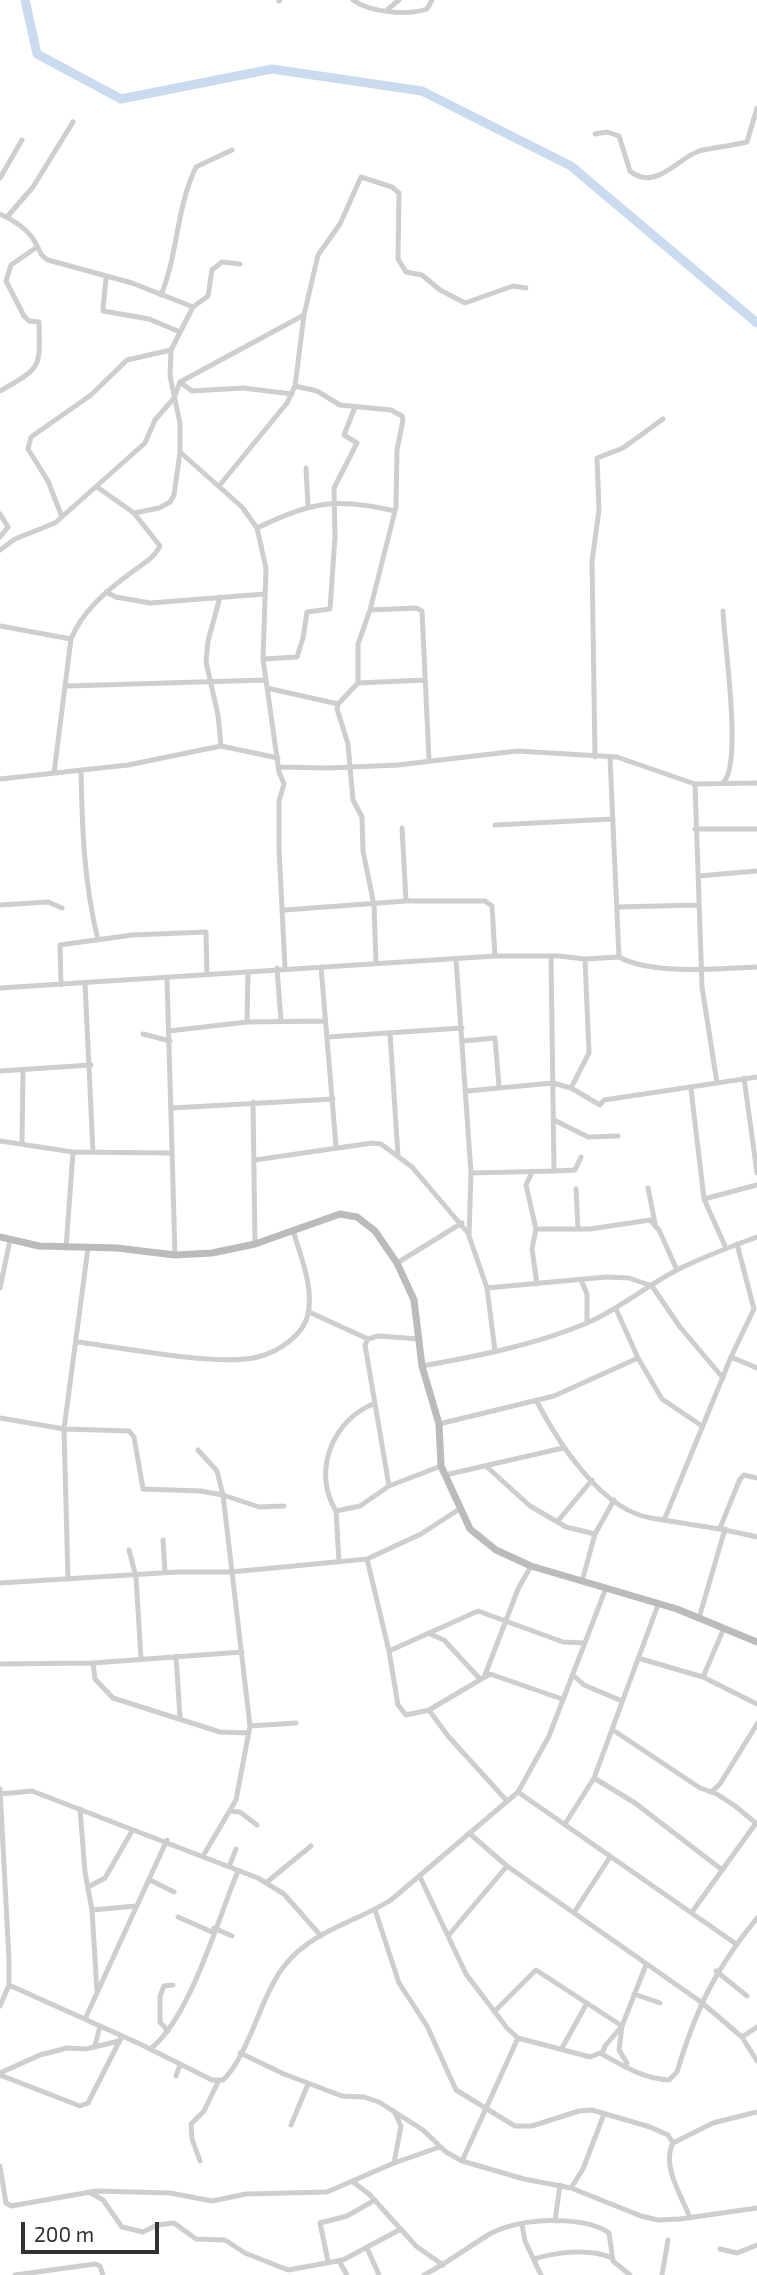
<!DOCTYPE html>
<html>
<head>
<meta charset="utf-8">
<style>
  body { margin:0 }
  #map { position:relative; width:757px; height:2275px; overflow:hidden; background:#fff; font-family:"Exo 2",sans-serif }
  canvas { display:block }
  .scale { position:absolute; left:21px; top:2222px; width:138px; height:32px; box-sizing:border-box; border:4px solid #313131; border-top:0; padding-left:9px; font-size:21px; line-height:24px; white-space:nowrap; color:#313131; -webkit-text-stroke:5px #fff; paint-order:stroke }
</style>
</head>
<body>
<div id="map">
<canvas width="757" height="2275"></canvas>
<div class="scale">200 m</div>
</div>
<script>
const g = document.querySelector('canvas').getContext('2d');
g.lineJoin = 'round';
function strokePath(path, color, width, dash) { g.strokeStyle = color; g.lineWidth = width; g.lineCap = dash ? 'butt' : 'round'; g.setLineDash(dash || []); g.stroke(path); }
strokePath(new Path2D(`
  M25 0 37 54 121 99 272 69 422 91 571 166 757 323`), '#cadaef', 9);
strokePath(new Path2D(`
  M353 0C369 12 407 16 427 9L432 0
  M279 1 280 0
  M388 9 399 0
  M595 134 607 132 619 136 630 171C655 192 678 158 699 151 714 147 731 146 747 142L757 108
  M0 178 22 140
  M0 214C13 220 28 229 35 242 40 250 39 255 48 260L132 283 193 307
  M7 217 33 187 73 122
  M240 264 222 262 212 270 208 296 193 307 171 350 170 376 180 423V452L242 507 257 528 266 568 263 659 279 772 284 784 279 801V849L285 968
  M161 295C178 255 176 208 196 167L232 150
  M103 309 106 278
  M103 311 149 319 180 332
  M180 382 192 391 243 388 292 394
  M295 386 317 391 340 405 391 410 402 416 403 420 397 450 396 507 370 610 358 644V683L338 704 337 709 348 744 353 800 362 817 363 851 374 905 376 963
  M0 391C42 367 40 369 39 322L29 321 24 316 6 281 11 265 37 247
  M306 468 308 506
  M219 486 287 403 295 386 304 315
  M97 487 134 513 159 508 170 502 174 495 180 452
  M0 514 8 527 0 537
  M62 517 48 481 28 449 31 437 91 395 127 360 171 350
  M257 528C312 502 335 497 395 511
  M0 550 15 539 55 523 145 443 155 420 174 398 180 382 304 315 318 255 340 224 361 177 392 187 399 193 398 259 406 272 422 275 440 290 465 303 513 286 526 288
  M106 592 116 597 150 603 265 594
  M220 597 208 641 206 662 218 715 221 746
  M370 610 416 608 422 611 429 760
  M0 626 71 639
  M263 659 297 657 303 638 307 612 330 609 335 537 334 488 357 443 344 435 355 407
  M358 683 425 680
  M67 686 266 680
  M267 688 338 704
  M595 757 592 561 599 510 597 458 623 448 663 419
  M610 758 619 957C651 975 720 969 757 967
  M279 767 329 768 398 765 517 751 617 757 695 784 757 783
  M81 770C82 828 84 883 98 940
  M54 773 71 639C82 612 105 592 128 575 139 566 154 559 160 546L134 513
  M0 779 128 765 221 746 278 758
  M723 783C743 764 724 643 723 611
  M695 784 702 987 717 1083
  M495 825 613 819
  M402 828 406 901
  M695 829H757
  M698 876 757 871
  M0 905 48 902 62 908
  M617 907 698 905
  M285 910 406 901H485L492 906 495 956
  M456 959 471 1173 469 1235
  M321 967 336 1146
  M277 968 281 1021
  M167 978 175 1255
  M85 983 93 1152
  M61 985 60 945 132 935 206 932 207 975
  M0 988 495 956H559L585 959 619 957
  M247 1022 248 972
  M169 1031 247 1022 324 1021
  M390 1033 398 1156
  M143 1034 170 1041
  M328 1037 462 1028
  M463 1041 495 1038 499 1087
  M0 1071 91 1065
  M744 1078 757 1173
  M571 1088 589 1053 585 959
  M691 1089 704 1199 725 1246
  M467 1091 553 1083 571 1088 600 1105 604 1100 757 1077
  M253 1102 255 1244
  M172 1108 333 1099
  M554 1120 588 1137 618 1136
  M0 1141 73 1152 170 1153
  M22 1144 23 1071
  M255 1160 372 1143 381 1144 412 1167 468 1233 487 1288 495 1351
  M554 1171 575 1170 581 1157
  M532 1172 526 1185 536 1229 532 1249 537 1284
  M471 1173 554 1171 551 956
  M648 1188 655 1223
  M576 1189 578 1229
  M704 1199 757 1185
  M536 1229H590L650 1220 659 1230 677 1270
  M66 1248 73 1152
  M397 1263 462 1223
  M581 1280 587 1294V1323
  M0 1288 10 1240
  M487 1288 606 1277 629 1278 652 1286 680 1327 723 1378
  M616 1309 638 1358 662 1399 702 1426
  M309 1312 368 1339
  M77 1342C121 1347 218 1367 258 1357 278 1352 304 1335 308 1314 314 1287 300 1255 293 1230
  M731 1357 757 1368
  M422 1366C478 1356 535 1345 587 1323 620 1309 647 1285 679 1269 705 1256 730 1247 757 1237
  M537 1402C558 1442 601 1510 651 1518 686 1524 722 1528 757 1537
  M0 1418 64 1429 129 1431 134 1437 143 1489 200 1491 223 1495 250 1726 236 1800 203 1856
  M439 1424 554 1396 638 1358
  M198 1450 217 1471 223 1495 259 1507 284 1506
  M487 1467 530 1506 566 1527 595 1534
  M445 1475 563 1448
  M389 1486 365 1345 368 1339 378 1336 420 1339
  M336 1511C312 1472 332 1421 373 1404
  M665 1518 731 1357 754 1309 737 1244
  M557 1522 592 1480
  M720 1528 740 1479 744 1475 757 1478
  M163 1540 165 1572
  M129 1550 136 1577 141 1659
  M367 1559 389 1651 478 1611 563 1642 585 1643
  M339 1562 336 1511 360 1506 389 1486 441 1466
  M68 1579 64 1429 88 1248
  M582 1581 595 1534 614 1500
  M0 1583 177 1572H231L367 1559 421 1534 458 1510
  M699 1618 725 1529
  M428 1633 444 1640 479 1678
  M389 1651 398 1705 406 1715 429 1710 490 1674 562 1699
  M176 1656 180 1718
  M638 1658 703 1677 757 1704
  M93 1663 95 1679 113 1698 220 1732 249 1733
  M0 1664 93 1663 242 1652
  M485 1675 518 1589 531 1566
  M573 1675 584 1685 622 1701
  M703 1677 724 1628
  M429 1710 448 1736 507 1801
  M250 1726 296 1723
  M613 1730 700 1788 717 1794 735 1806 757 1824
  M594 1778 635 1803 721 1869
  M0 1789 9 1960V1985L0 2006
  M518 1792 736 1944
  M711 1792 720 1784 757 1724
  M0 1794 32 1791 258 1878 284 1894 321 1936
  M80 1809 85 1872 92 1910 97 1992
  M231 1811 240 1812 257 1825
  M565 1824 594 1778 658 1605
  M469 1833 507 1866 701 2002 742 2037 757 2061
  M229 1867 236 1849
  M420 1877 466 1974 507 2028 518 2038 590 2057 600 2053C622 2065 643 2079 669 2080L677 2072C696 2009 715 1969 757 1918
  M150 1880 174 1892
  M267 1882 311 1846
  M88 1887 105 1878 132 1831
  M92 1910 136 1906
  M375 1910 399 1983 427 2026 456 2090 515 2126H532L579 2111 592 2110 650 2127 668 2135 673 2143C661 2166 682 2196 690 2218
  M575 1911 610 1857
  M692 1912 756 1823
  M178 1917 212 1932
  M214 1928 232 1936
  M448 1936 507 1866
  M716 1971 747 1996
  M9 1985 140 2044 212 2080H223C250 2054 260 1996 285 1965 312 1931 356 1922 391 1900L518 1792 549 1736 606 1588
  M634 1994 660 2003
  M495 2011 536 1970 622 2026 646 1965
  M85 2019 167 1840
  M168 2031 160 2022V1996L164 1986 173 1985
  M742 2037 757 2027
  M95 2046 100 2026
  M562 2048 587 2003
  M150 2049C190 2019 218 1918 238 1871
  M240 2053 284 2074 342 2096 364 2097 379 2102 423 2130 446 2152 462 2161 524 2179 571 2188 641 2216 658 2220 680 2219 757 2208
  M602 2054 605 2046 622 2026 619 2050 627 2063 625 2067
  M0 2073 40 2055 67 2048 86 2049 119 2041
  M0 2075 80 2106 88 2103 121 2038
  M176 2076 180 2065
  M291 2125 308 2084
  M673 2143 713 2123 757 2112
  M200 2161 192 2139 191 2124 204 2111 218 2082
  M462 2161 518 2038
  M394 2163 401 2126 394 2111
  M0 2166 6 2203 11 2206 96 2191 170 2193 212 2201 246 2194 327 2192 394 2163 440 2147
  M353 2182 369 2194 416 2246 443 2265
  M571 2188 583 2169 604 2114
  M91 2193 103 2200 122 2227 143 2232 157 2225 174 2223 196 2239 225 2240 245 2253 288 2270 343 2260 401 2229
  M555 2221 560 2185
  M522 2224 525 2241 541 2275
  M367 2248 379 2275
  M720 2249 737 2253 757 2245
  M534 2259C556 2252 590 2248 612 2258
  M328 2261 320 2223 347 2216 375 2200
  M339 2261 347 2275
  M15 2275 95 2264 100 2266 103 2275
  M424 2275C447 2263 467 2248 488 2235 515 2218 583 2214 609 2233L613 2261 630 2275
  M662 2275 668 2240`), '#cecece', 5);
strokePath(new Path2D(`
  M0 1237 39 1246 117 1248 175 1255 212 1253 255 1244 340 1214 357 1217 375 1231 397 1263 414 1300 422 1366 439 1424 441 1466 470 1529 496 1550 531 1566 677 1609 757 1642`), '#bbb', 7);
</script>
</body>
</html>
